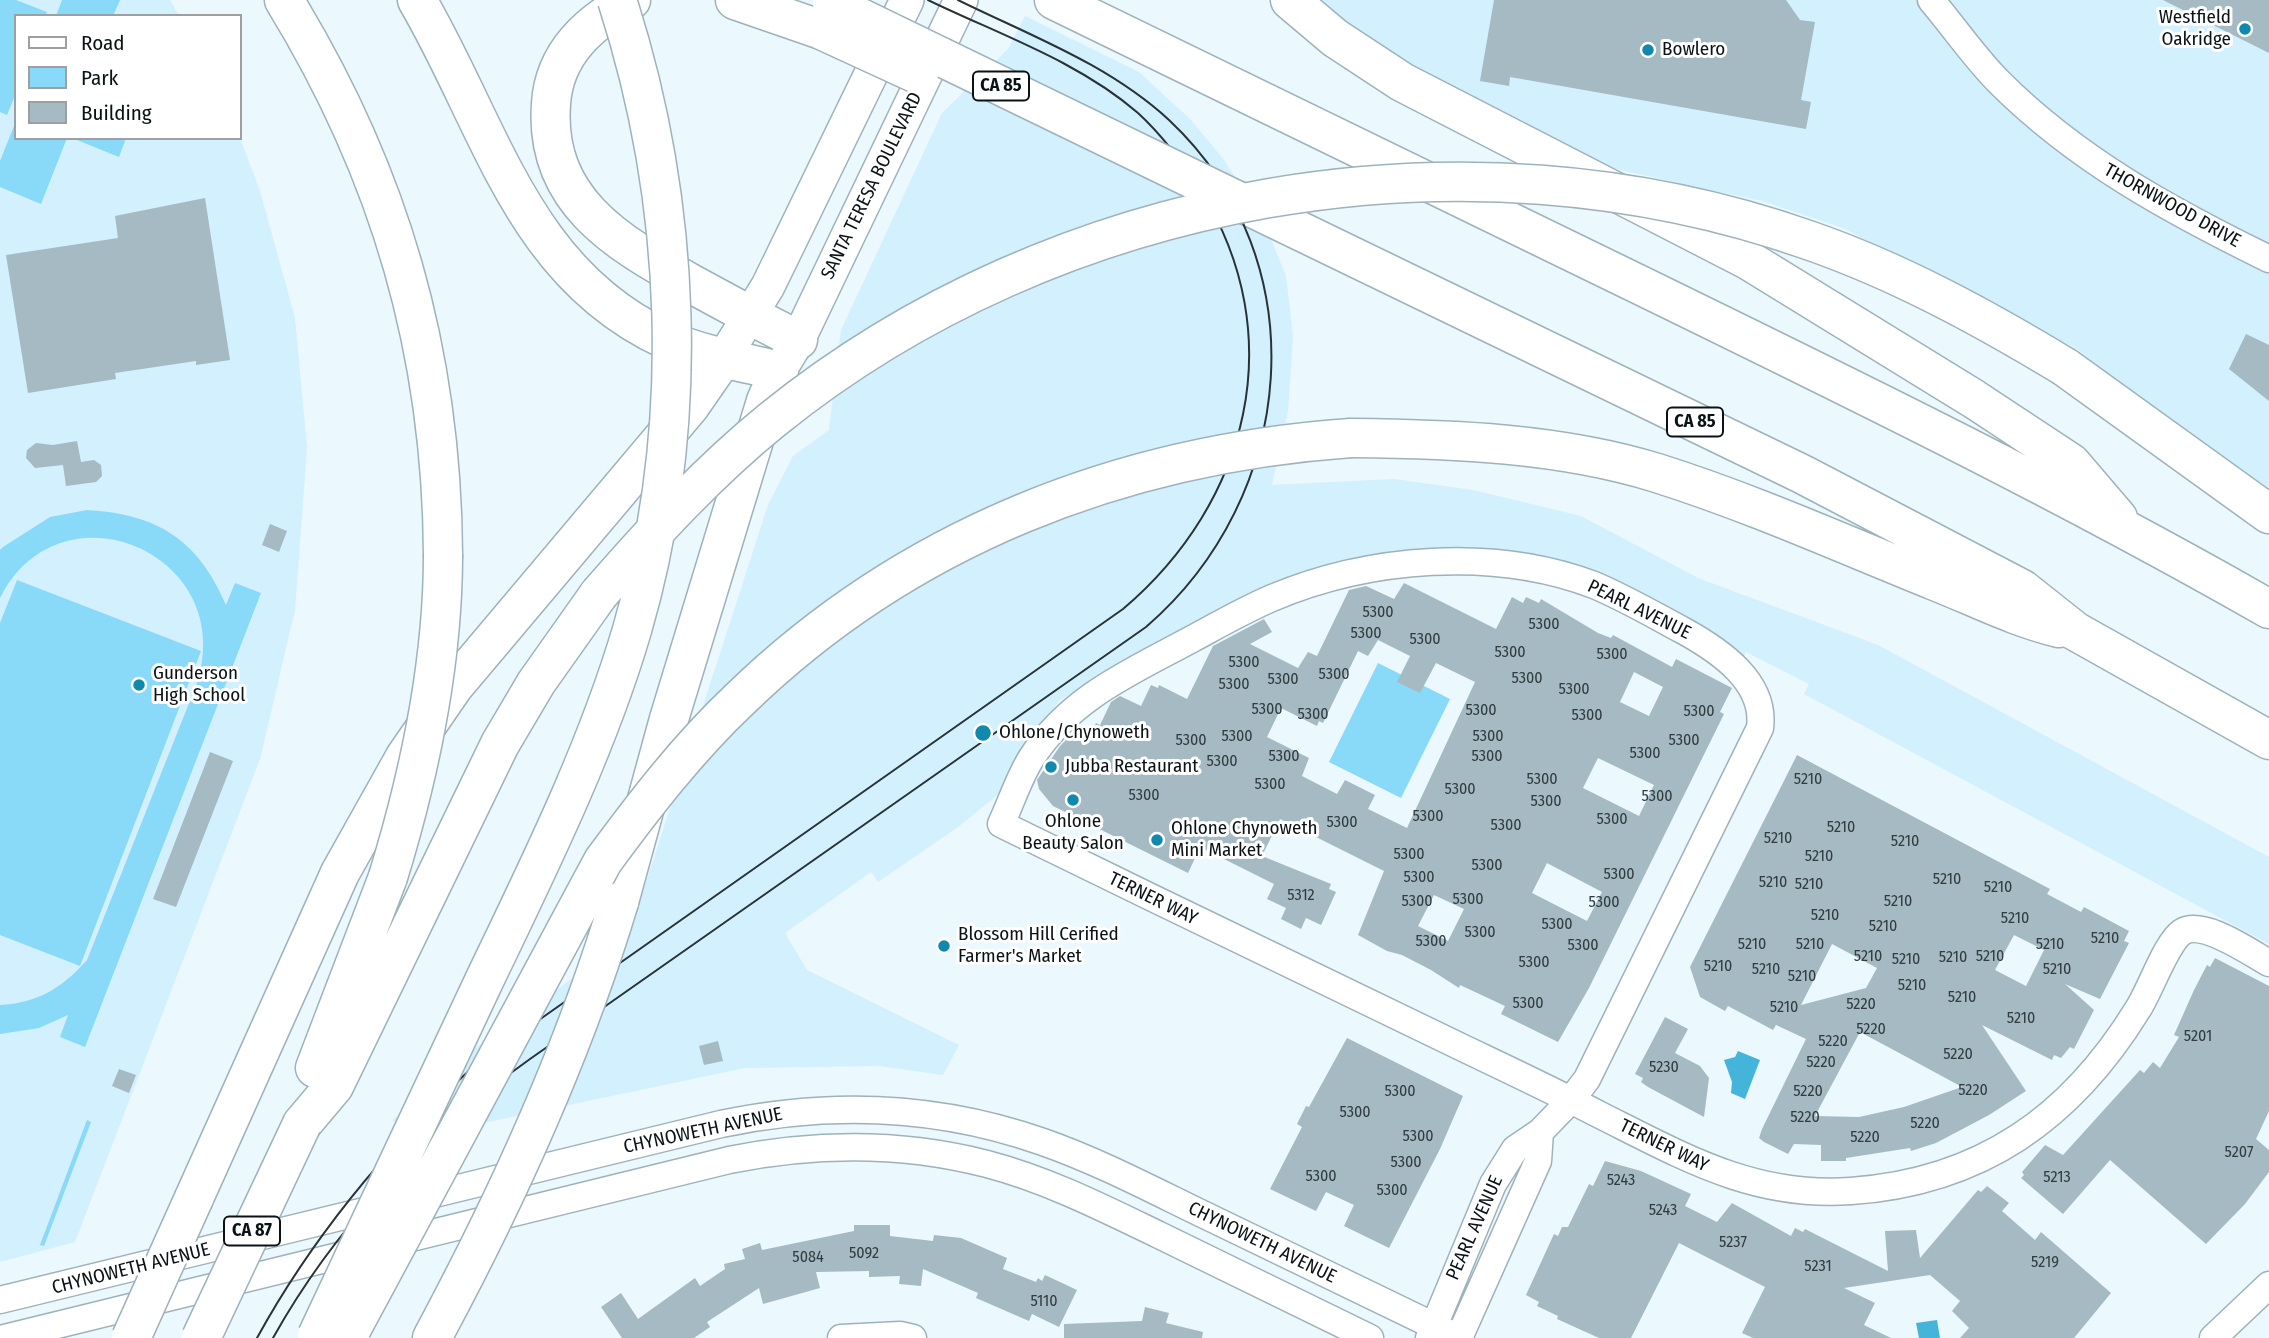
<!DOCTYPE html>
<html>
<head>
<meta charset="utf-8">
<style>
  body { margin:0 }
  #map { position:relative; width:2269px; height:1338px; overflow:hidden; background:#ebf8fd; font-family:"Fira Sans Condensed",sans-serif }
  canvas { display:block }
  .legend { position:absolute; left:14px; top:14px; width:228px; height:126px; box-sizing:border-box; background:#fff; border:2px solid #9da0a1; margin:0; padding:9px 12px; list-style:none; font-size:21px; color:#0a1215 }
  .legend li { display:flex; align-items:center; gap:14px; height:35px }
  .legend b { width:35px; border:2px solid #9da0a1 }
</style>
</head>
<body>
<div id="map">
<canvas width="2269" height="1338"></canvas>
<ul class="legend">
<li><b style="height:9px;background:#fff"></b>Road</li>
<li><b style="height:19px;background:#89d9f8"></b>Park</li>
<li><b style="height:19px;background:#a5bac2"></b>Building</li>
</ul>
</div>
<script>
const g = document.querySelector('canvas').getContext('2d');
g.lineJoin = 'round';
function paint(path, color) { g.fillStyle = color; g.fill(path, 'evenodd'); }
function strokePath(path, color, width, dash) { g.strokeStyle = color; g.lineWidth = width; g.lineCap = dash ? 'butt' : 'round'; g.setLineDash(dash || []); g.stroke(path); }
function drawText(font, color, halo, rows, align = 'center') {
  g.font = font + ' "Fira Sans Condensed",sans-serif'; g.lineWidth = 6; g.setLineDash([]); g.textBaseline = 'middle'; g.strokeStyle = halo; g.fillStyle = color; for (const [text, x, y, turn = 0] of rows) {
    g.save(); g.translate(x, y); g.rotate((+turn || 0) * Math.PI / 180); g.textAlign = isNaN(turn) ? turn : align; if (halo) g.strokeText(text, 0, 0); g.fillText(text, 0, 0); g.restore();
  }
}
paint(new Path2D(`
  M0 0H170L179 16H16V138H240L260 191 295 318 307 448 295 610 260 759 75 1242 0 1262Z
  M1290 0H2269V506L2077 349 1843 228 1762 201 1620 170 1402 82Z
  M1025 16 1139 72 1191 120 1224 160 1264 222 1286 276 1293 336 1288 411 1272 485 1394 479 1473 490 1581 516 1698 578 1878 645 2269 857V944L1804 694 1809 684 1746 652 1743 658 1619 586 1413 554 1118 667 1060 700 1044 721 1010 785 958 827 878 882 871 872 785 933 807 970 959 1045 943 1075 879 1066 745 1068 483 1123 392 1121 473 1050 628 938 768 505 793 456 829 430 841 330 942 113 1008 49Z`), '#d2f0fd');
paint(new Path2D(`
  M0 0H16L47 12 45 16H16V93L7 115 0 112Z
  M62 0H120L113 16H56Z
  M16 121V138H67L41 204 0 187V161Z
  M72 138H126L119 157Z
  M87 510C158 514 198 540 226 605L235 583 261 593 85 1047 60 1037 68 1015 39 1028 0 1034V1005C38 1003 62 988 87 960L197 683C239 553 60 478 0 598V550L3 547 50 517Z
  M17 580 201 651 80 966 0 935V623Z
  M1378 663 1450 699 1401 798 1329 762Z
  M87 1120 91 1122 44 1246 40 1245Z`), '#89d9f8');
paint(new Path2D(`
  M1738 1051 1760 1060 1745 1099 1731 1093 1732 1082 1724 1060 1735 1057Z
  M1937 1320 1940 1338H1919L1916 1323Z`), '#45b4db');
paint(new Path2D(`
  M1494 0H1786L1800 20 1815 22 1801 100 1811 102 1806 129 1510 77 1509 86 1480 81Z
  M2163 0H2269V53Z
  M205 198 230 360 196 365V361L115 373 116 379 28 393 6 255 118 238 115 216Z
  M2246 334 2269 345V401L2229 369Z
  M77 441 81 462 94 460 101 465 102 476 96 482 66 486 63 465 35 468 26 458 27 450 36 443 53 445Z
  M270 524 287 531 279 552 262 545Z
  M1404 583 1496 629 1512 597 1523 603 1526 597 1539 603 1541 599 1598 633 1611 638 1613 635 1672 667 1676 659 1732 688 1720 712 1724 714 1689 785 1589 988 1558 1042 1501 1014 1505 1006 1460 985 1459 988 1431 970 1402 955 1387 951 1358 935 1384 871 1280 819 1262 856 1331 884 1329 889 1336 892 1321 925 1306 918 1301 929 1281 919 1286 908 1267 899 1274 884 1204 849 1200 858 1196 856 1188 873 1053 806 1039 789 1037 780 1060 746 1068 738 1088 739 1096 723 1100 725 1111 702 1120 696 1141 706 1151 685 1158 688 1159 685 1187 699 1213 646 1264 619 1272 632 1250 644 1298 668 1308 652 1317 656 1349 590 1366 586 1394 599ZM1378 640 1410 656 1397 682 1420 693 1436 663 1475 682 1407 828 1368 809 1375 795 1345 780 1337 794 1302 776 1309 758 1267 737 1281 708 1317 726 1319 721 1323 723 1358 651 1368 656ZM1634 672 1663 687 1649 716 1620 702ZM1598 758 1654 785 1639 816 1583 788ZM1547 863 1602 892 1587 921 1532 893ZM1434 895 1464 909 1448 941 1418 926Z
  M210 752 233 761 176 907 153 899Z
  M1797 755 2050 889 2047 894 2081 912 2084 907 2129 931 2124 941 2129 943 2100 999 2065 984 2094 1010 2074 1049 2070 1047 2061 1058 2054 1055 2052 1060 1982 1025 2026 1091 1989 1115 1936 1143 1911 1151 1910 1148 1846 1158V1161H1821V1145L1794 1144 1788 1154 1764 1142 1759 1138 1762 1129 1806 1039 1776 1025 1773 1030 1728 1006 1725 1011 1700 997 1690 967ZM2014 935 2044 950 2026 986 1995 970ZM1832 944 1877 968 1866 988 1801 1005ZM1860 1032 1903 1055 1962 1087 1904 1107 1859 1117 1815 1116Z
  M2215 958 2269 986V1111L2256 1139 2269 1150V1172L2245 1204 2206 1244 2110 1160 2063 1214 2021 1178 2024 1175 2022 1172 2045 1145 2063 1155 2140 1070 2144 1073 2153 1062 2160 1068 2179 1037 2174 1035 2194 990 2207 965 2210 967Z
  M1665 1017 1688 1029 1675 1053 1700 1066 1709 1078 1704 1117 1648 1087 1641 1082 1643 1078 1635 1074Z
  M1347 1038 1463 1096 1440 1149 1389 1248 1344 1226 1354 1205 1326 1192 1316 1211 1270 1189 1302 1127 1297 1124 1306 1106 1309 1107Z
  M718 1041 723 1061 704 1065 699 1046Z
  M119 1069 136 1075 129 1093 112 1086Z
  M1605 1161 1641 1171 1691 1194 1685 1206 1717 1222 1732 1203 1791 1236 1795 1228 1803 1232 1805 1229 1888 1271 1885 1231 1916 1230 1920 1258 1978 1190 1981 1192 1987 1186 2009 1203 2002 1211 2035 1240 2041 1232 2111 1293 2074 1338H1960L1969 1328 1952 1311 1960 1301 1930 1275 1844 1288 1875 1303 1864 1325 1891 1338H1753L1742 1333 1765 1287 1679 1243 1631 1338H1599L1557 1319 1558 1316 1537 1306 1539 1302 1526 1295 1554 1234 1558 1236 1562 1227H1568L1589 1184 1593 1186Z
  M854 1225H890V1236L933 1241 934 1235 961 1238 1007 1258 1003 1269 1036 1282 1038 1278 1042 1281 1045 1275 1077 1290 1059 1327 1032 1314 1029 1321 976 1298 978 1293 923 1269 921 1286 899 1284 900 1276 869 1277V1271L816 1272 820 1288 763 1304 759 1288 707 1322 710 1327 694 1338H622L601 1307 621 1293 638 1319 695 1278 700 1286 725 1269 724 1264 745 1259 742 1249 760 1243 762 1250 854 1231Z
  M1145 1307 1169 1313 1166 1323 1203 1332 1202 1338H1064V1324L1142 1321Z`), '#a5bac2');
const minor = new Path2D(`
  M1931 0C1954 27 1974 57 1999 82 2077 160 2171 211 2269 259
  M0 1300 721 1124C830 1101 938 1105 1043 1142 1103 1163 1160 1194 1217 1221 1298 1260 1379 1299 1459 1338
  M4 1338 729 1160C814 1143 902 1142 987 1164 1048 1180 1103 1208 1159 1235 1230 1269 1300 1304 1370 1338
  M841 1338 900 1335 913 1338
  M1429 1338 1493 1184 1515 1149 1540 1132 1571 1100 1587 1079 1760 728C1766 682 1720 651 1684 631 1654 615 1625 598 1594 585 1494 547 1369 557 1272 598 1244 610 1218 625 1192 639 1131 672 1071 697 1032 757 1019 777 1011 803 1001 824 1154 899 1307 973 1461 1047 1507 1069 1554 1091 1600 1115 1684 1157 1754 1198 1851 1191 1981 1182 2071 1118 2138 1009 2150 991 2166 943 2182 932 2203 919 2249 952 2269 963
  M1459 1338 1538 1161 1540 1132
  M2213 1338 2269 1285`);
const major = new Path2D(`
  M724 357 768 286 907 0
  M784 363 798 340 961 0`);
const highway = new Path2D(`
  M284 0C390 173 442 352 443 555
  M417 0C491 126 522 274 667 340 702 355 742 362 779 371L766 401 669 719 619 902
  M631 0C590 22 554 53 551 104 544 200 616 242 690 283 726 303 762 322 798 340
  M735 0 819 29
  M1054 0C1250 96 1447 191 1644 287 1855 390 2066 493 2269 609
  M1290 0 1335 38 1402 82 1748 260 1974 399 2071 463 2118 518
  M1236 200 1802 474 2022 589 2075 631 2269 740
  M2065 367 2269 514
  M1351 438C1452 439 1560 443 1657 473 1752 503 1843 544 1935 581 1978 598 2014 617 2059 628
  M315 1068 388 877
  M302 1124 334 1086 500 744 536 683 599 594
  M194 1198 340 873 405 757 454 686 690 406 724 357
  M432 1338 451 1302`);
strokePath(minor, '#9eb2bb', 29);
strokePath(major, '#9eb2bb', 36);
strokePath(highway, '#9eb2bb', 41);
strokePath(minor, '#fff', 26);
strokePath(major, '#fff', 33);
strokePath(highway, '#fff', 38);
strokePath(new Path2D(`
  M257 1338C314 1234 388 1146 475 1065L1123 609C1249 502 1291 336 1201 191 1183 163 1163 136 1138 113 1078 61 998 34 928 0
  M273 1338C336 1225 426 1133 530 1059L1146 627C1297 497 1320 262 1169 120 1108 64 1031 36 958 0`), '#293235', 2);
const highwayBridge = new Path2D(`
  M832 4 1236 200
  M819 29 919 75
  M599 594C652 533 709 471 772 420 1056 190 1464 119 1808 240 1898 271 1984 318 2065 367
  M388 877C420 773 443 665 443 555
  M451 1302C518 1174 577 1041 619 902
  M352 1328 603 861C645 804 688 748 740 699 907 537 1121 454 1351 438
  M317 1336C372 1218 427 1100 483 983 538 868 596 752 632 630 692 425 682 201 617 0
  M131 1338 194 1198
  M201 1338 302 1124`);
strokePath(highwayBridge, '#9eb2bb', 41, []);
strokePath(highwayBridge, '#fff', 38);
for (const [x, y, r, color] of [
  [2245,29,7,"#1089ac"],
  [1648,50,7,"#1089ac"],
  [139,685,7,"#1089ac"],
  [983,733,9,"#1089ac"],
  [1051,767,7,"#1089ac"],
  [1073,800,7,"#1089ac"],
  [1157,840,7,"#1089ac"],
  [944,946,7,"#1089ac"]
]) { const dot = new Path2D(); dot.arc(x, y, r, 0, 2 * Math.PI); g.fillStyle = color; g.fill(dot); strokePath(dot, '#fff', 2.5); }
drawText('16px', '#313c40', null, [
  ["5300",1378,613],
  ["5300",1544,625],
  ["5300",1366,634],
  ["5300",1425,640],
  ["5300",1510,653],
  ["5300",1612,655],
  ["5300",1244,663],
  ["5300",1334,675],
  ["5300",1527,679],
  ["5300",1283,680],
  ["5300",1234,685],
  ["5300",1574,690],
  ["5300",1267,710],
  ["5300",1481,711],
  ["5300",1699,712],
  ["5300",1313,715],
  ["5300",1587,716],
  ["5300",1237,737],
  ["5300",1488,737],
  ["5300",1191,741],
  ["5300",1684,741],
  ["5300",1645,754],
  ["5300",1284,757],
  ["5300",1487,757],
  ["5300",1222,762],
  ["5300",1542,780],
  ["5210",1808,780],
  ["5300",1270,785],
  ["5300",1460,790],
  ["5300",1144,796],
  ["5300",1657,797],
  ["5300",1546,802],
  ["5300",1428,817],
  ["5300",1612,820],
  ["5300",1342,823],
  ["5300",1506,826],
  ["5210",1841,828],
  ["5210",1778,839],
  ["5210",1905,842],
  ["5300",1409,855],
  ["5210",1819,857],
  ["5300",1487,866],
  ["5300",1619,875],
  ["5300",1419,878],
  ["5210",1947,880],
  ["5210",1773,883],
  ["5210",1809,885],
  ["5210",1998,888],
  ["5312",1301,896],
  ["5300",1468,900],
  ["5300",1417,902],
  ["5210",1898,902],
  ["5300",1604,903],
  ["5210",1825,916],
  ["5210",2015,919],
  ["5300",1557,925],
  ["5210",1883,927],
  ["5300",1480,933],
  ["5210",2105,939],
  ["5300",1431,942],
  ["5210",1752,945],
  ["5210",1810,945],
  ["5210",2050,945],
  ["5300",1583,946],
  ["5210",1868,957],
  ["5210",1990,957],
  ["5210",1953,958],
  ["5210",1906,960],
  ["5300",1534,963],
  ["5210",1718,967],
  ["5210",1766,970],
  ["5210",2057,970],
  ["5210",1802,977],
  ["5210",1912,986],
  ["5210",1962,998],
  ["5300",1528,1004],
  ["5220",1861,1005],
  ["5210",1784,1008],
  ["5210",2021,1019],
  ["5220",1871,1030],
  ["5201",2198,1037],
  ["5220",1833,1042],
  ["5220",1958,1055],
  ["5220",1821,1063],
  ["5230",1664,1068],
  ["5220",1973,1091],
  ["5300",1400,1092],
  ["5220",1808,1092],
  ["5300",1355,1113],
  ["5220",1805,1118],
  ["5220",1925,1124],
  ["5300",1418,1137],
  ["5220",1865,1138],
  ["5207",2239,1153],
  ["5300",1406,1163],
  ["5300",1321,1177],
  ["5213",2057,1178],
  ["5243",1621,1181],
  ["5300",1392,1191],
  ["5243",1663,1211],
  ["5237",1733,1243],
  ["5092",864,1254],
  ["5084",808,1258],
  ["5219",2045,1263],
  ["5231",1818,1267],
  ["5110",1044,1302]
]);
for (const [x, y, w] of [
  [1001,86,56],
  [1695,422,56],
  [252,1231,56]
]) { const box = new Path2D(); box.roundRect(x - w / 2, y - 14.5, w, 29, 5); g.fillStyle = '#fff'; g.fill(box); strokePath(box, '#0a1215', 2); }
drawText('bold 18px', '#0a1215', null, [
  ["CA 85",1001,86],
  ["CA 85",1695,422],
  ["CA 87",252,1231]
]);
drawText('19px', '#0a1215', '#fff', [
  ["Westfield",2231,18,"right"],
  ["Oakridge",2231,40,"right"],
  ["Bowlero",1662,50],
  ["Gunderson",153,674],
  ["High School",153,696],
  ["Ohlone/Chynoweth",999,733],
  ["Jubba Restaurant",1065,767],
  ["Ohlone",1073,822,"center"],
  ["Beauty Salon",1073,844,"center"],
  ["Ohlone Chynoweth",1171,829],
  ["Mini Market",1171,851],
  ["Blossom Hill Cerified",958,935],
  ["Farmer's Market",958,957]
], 'left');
drawText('19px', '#0a1215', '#fff', [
  ["SANTA TERESA BOULEVARD",872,186,-64],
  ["THORNWOOD DRIVE",2172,206,29],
  ["PEARL AVENUE",1639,610,26],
  ["TERNER WAY",1153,899,26],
  ["CHYNOWETH AVENUE",703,1131,-12],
  ["TERNER WAY",1664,1146,26],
  ["PEARL AVENUE",1475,1228,-66],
  ["CHYNOWETH AVENUE",1262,1243,26],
  ["CHYNOWETH AVENUE",131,1269,-14]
]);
</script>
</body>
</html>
